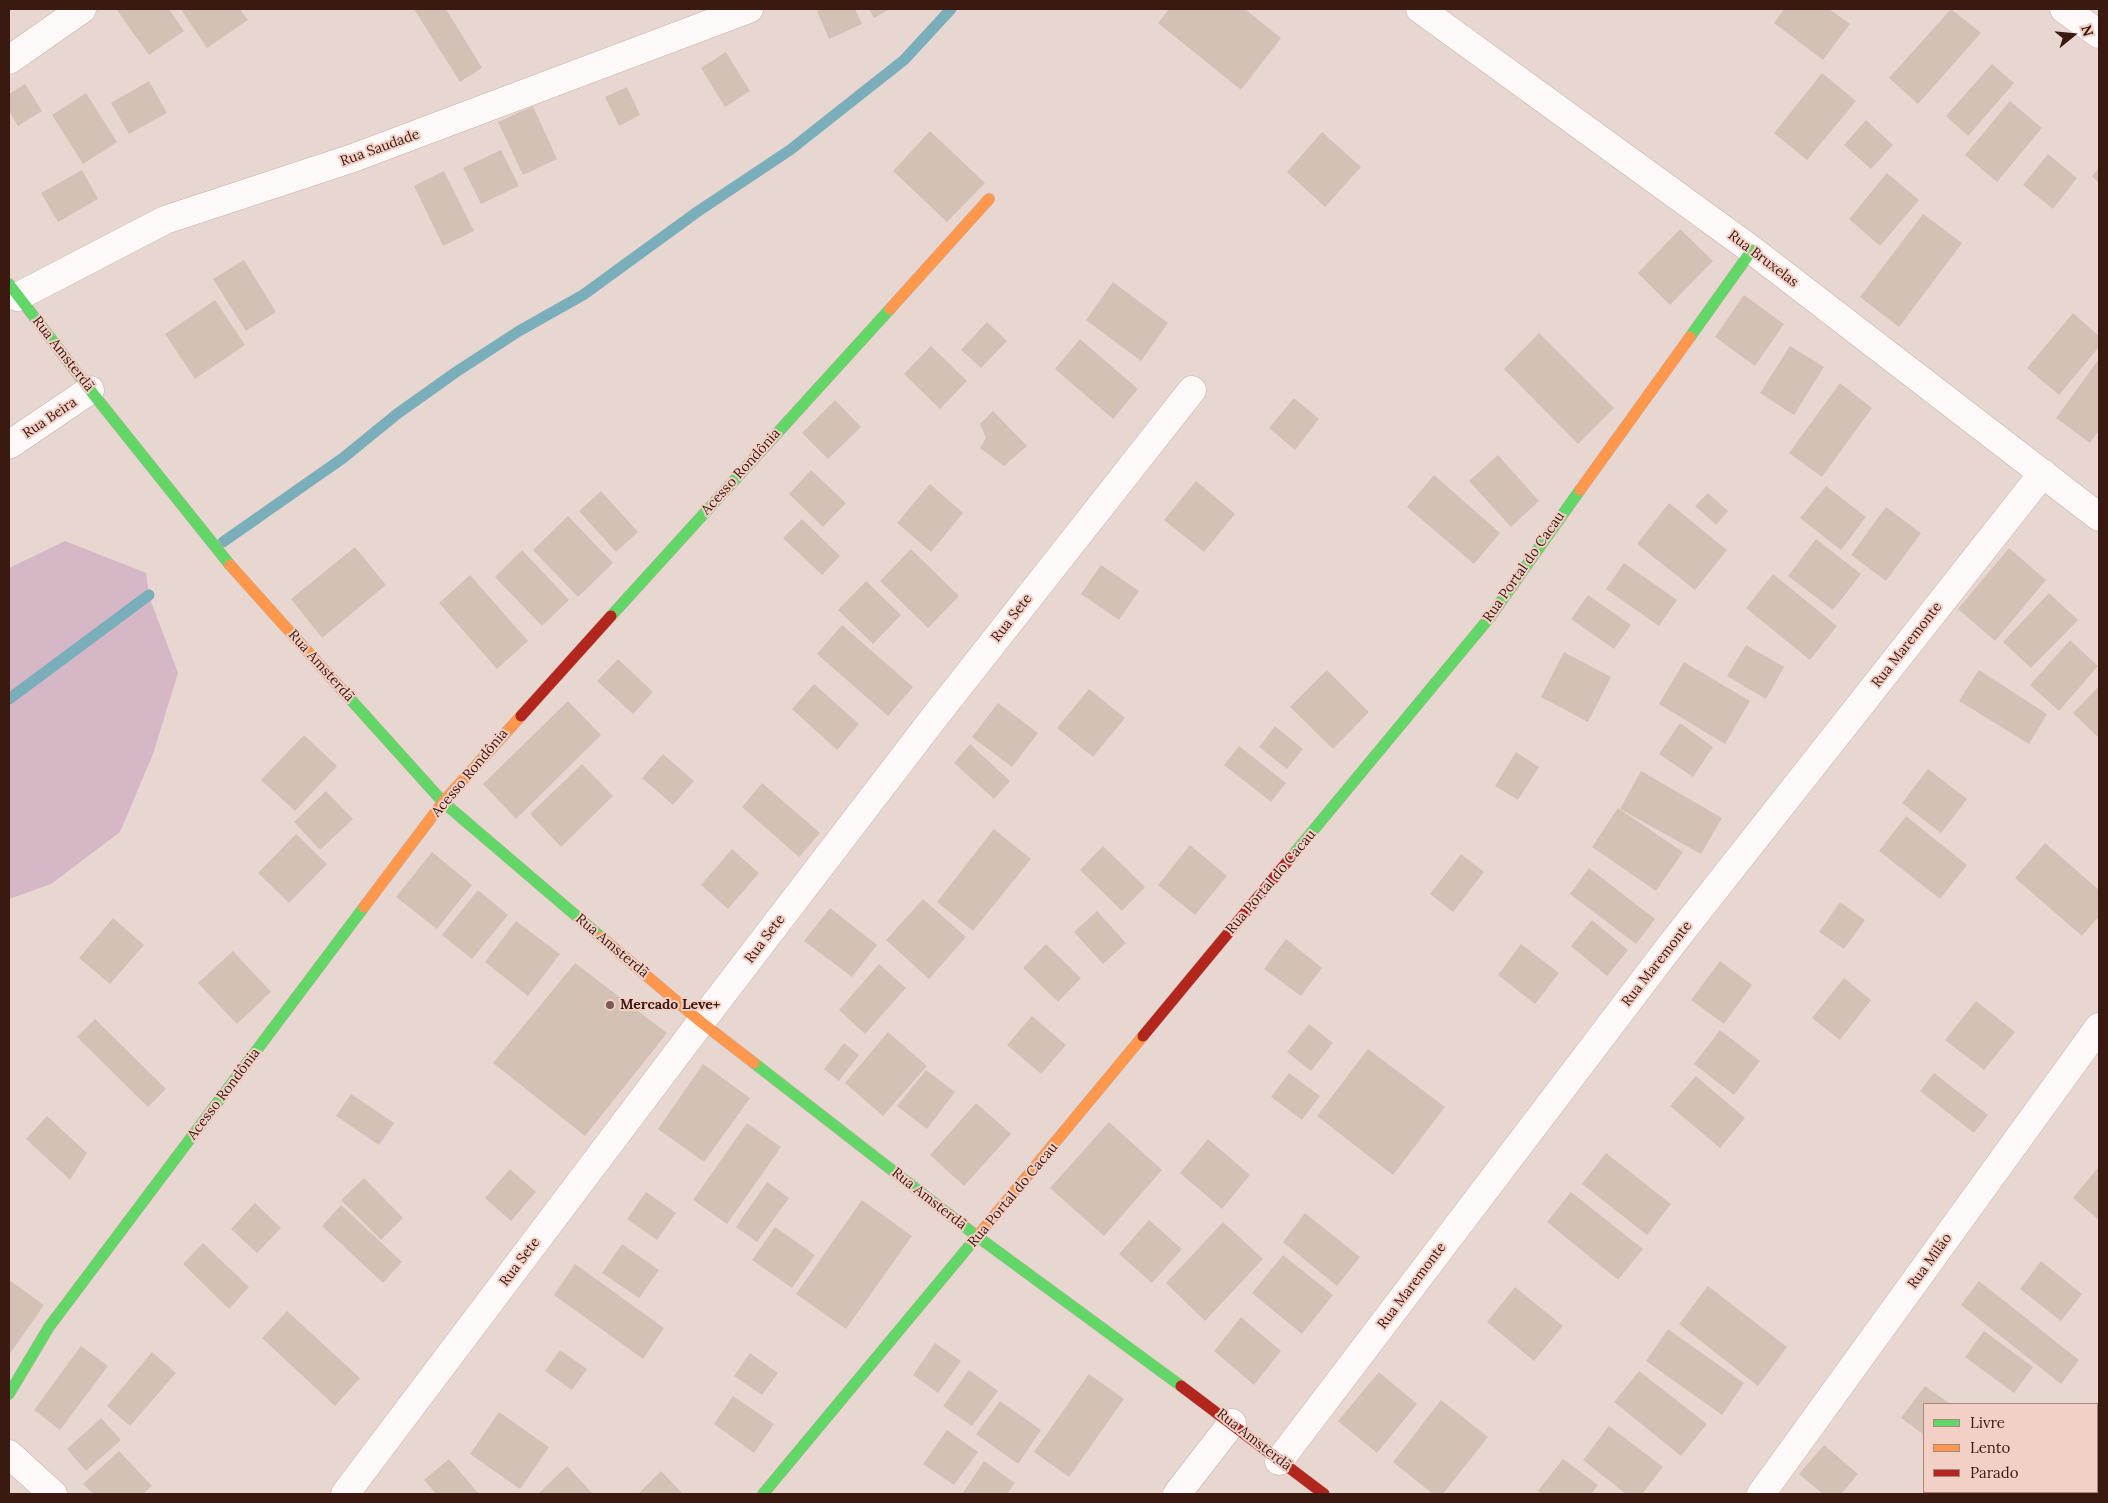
<!DOCTYPE html>
<html>
<head>
<meta charset="utf-8">
<style>
  body { margin:0 }
  #map { position:relative; width:2108px; height:1503px; overflow:hidden; background:#e8d6d0; font-family:Lora,serif }
  canvas { display:block }
  .frame { position:absolute; inset:0; border:10px solid #3a1911; pointer-events:none }
  .legend { position:absolute; left:1923px; top:1403px; width:175px; height:90px; box-sizing:border-box; background:#f3d0c6; border:1px solid #a9877e; margin:0; padding:6px 9px; list-style:none; font-size:15px; color:#3a1911 }
  .legend li { display:flex; align-items:center; gap:10px; height:25px }
  .legend b { width:25px; border:1px solid #a9877e }
  .north { position:absolute; left:2048px; top:10px; width:50px; height:50px; -webkit-text-stroke:4px #f3d0c6; paint-order:stroke; rotate:73deg; font-size:14px; font-weight:700; line-height:20px; text-align:center; color:#3a1911 }
  .north::after { content:''; display:block; margin:auto; width:18px; height:22px; background:#3a1911; clip-path:polygon(50% 0,100% 100%,50% 72%,0 100%) }
</style>
</head>
<body>
<div id="map">
<canvas width="2108" height="1503"></canvas>
<div class="frame"></div>
<ul class="legend">
<li><b style="height:6px;background:#63d668"></b>Livre</li>
<li><b style="height:6px;background:#ff974d"></b>Lento</li>
<li><b style="height:6px;background:#b3261e"></b>Parado</li>
</ul>
<div class="north">N</div>
</div>
<script>
const g = document.querySelector('canvas').getContext('2d');
g.lineJoin = 'round';
function paint(path, color) { g.fillStyle = color; g.fill(path, 'evenodd'); }
function strokePath(path, color, width, dash) { g.strokeStyle = color; g.lineWidth = width; g.lineCap = dash ? 'butt' : 'round'; g.setLineDash(dash || []); g.stroke(path); }
function drawText(font, color, halo, rows, align = 'center') {
  g.font = font + ' Lora,serif'; g.lineWidth = 4; g.setLineDash([]); g.textBaseline = 'middle'; g.strokeStyle = halo; g.fillStyle = color; for (const [text, x, y, turn = 0] of rows) {
    g.save(); g.translate(x, y); g.rotate((+turn || 0) * Math.PI / 180); g.textAlign = isNaN(turn) ? turn : align; if (halo) g.strokeText(text, 0, 0); g.fillText(text, 0, 0); g.restore();
  }
}
paint(new Path2D(`
  M65 541 146 573 149 596 178 673 153 754 120 832 51 884 9 899V568Z`), '#d6b7c6');
strokePath(new Path2D(`
  M223 542 343 458 397 414 456 372 519 331 583 295 697 212 790 150 904 60 951 9
  M9 699 149 595`), '#7aaeba', 11);
paint(new Path2D(`
  M116 9H169L184 31 149 55Z
  M185 9H240L248 20 207 48 182 11Z
  M414 9H446L482 68 460 82Z
  M823 9H855L862 24 829 39 817 11Z
  M869 9H890L874 18Z
  M1169 9H1245L1281 38 1241 90 1158 23Z
  M1784 9H1829L1850 24 1823 60 1774 23Z
  M1951 9 1981 33 1918 104 1889 78Z
  M726 52 750 91 725 107 701 68Z
  M1992 64 2014 83 1968 136 1946 116Z
  M1822 73 1856 101 1807 160 1774 133Z
  M149 81 167 113 129 134 111 103Z
  M25 84 42 111 18 126 9 111V94Z
  M627 87 640 115 619 126 605 97Z
  M86 93 117 142 83 164 52 115Z
  M2010 101 2042 128 1997 182 1965 155Z
  M533 106 557 159 523 175 498 122Z
  M1866 120 1893 145 1871 169 1844 145Z
  M930 131 985 183 947 222 893 171Z
  M1322 132 1361 167 1325 207 1287 172Z
  M501 150 519 186 481 204 463 168Z
  M2048 154 2077 178 2053 209 2023 185Z
  M2099 168V183L2092 176Z
  M82 170 98 199 58 222 41 193Z
  M444 171 474 231 443 246 414 186Z
  M1887 173 1919 200 1880 246 1849 219Z
  M1923 214 1962 243 1899 327 1860 297Z
  M1680 229 1713 261 1670 305 1638 273Z
  M244 260 276 312 246 331 213 279Z
  M1113 282 1168 323 1141 361 1086 320Z
  M1744 295 1784 324 1755 366 1715 337Z
  M215 300 245 345 195 379 165 334Z
  M2073 313 2099 336V347L2059 395 2027 368Z
  M987 322 1007 341 981 368 961 350Z
  M1539 333 1614 408 1578 444 1504 369Z
  M1080 339 1138 389 1113 419 1055 369Z
  M931 346 967 381 940 409 904 374Z
  M1790 346 1824 367 1794 415 1760 393Z
  M2099 359V430L2090 443 2056 418Z
  M1840 383 1872 408 1822 477 1789 453Z
  M1294 398 1319 419 1295 450 1269 428Z
  M835 400 861 427 828 459 802 433Z
  M993 411 1027 446 1004 466 980 448 986 438 980 424Z
  M1498 455 1539 501 1511 527 1469 481Z
  M811 470 846 503 823 527 789 494Z
  M1434 475 1500 533 1474 564 1407 507Z
  M1196 481 1235 514 1204 552 1164 520Z
  M930 484 963 513 931 552 897 523Z
  M1826 486 1866 517 1841 550 1800 518Z
  M601 491 638 532 616 552 579 511Z
  M1708 493 1728 511 1716 525 1695 506Z
  M1669 503 1727 550 1695 590 1637 544Z
  M1886 507 1921 533 1886 581 1851 555Z
  M568 516 613 563 578 597 533 550Z
  M802 519 840 556 822 575 783 538Z
  M1816 539 1861 574 1833 610 1788 576Z
  M355 547 386 585 322 638 291 599Z
  M2009 548 2046 580 1995 641 1958 609Z
  M911 549 959 596 928 628 880 581Z
  M522 550 569 600 542 626 495 577Z
  M1624 563 1677 600 1659 626 1606 589Z
  M1101 565 1139 591 1119 620 1081 594Z
  M1773 574 1837 626 1810 660 1746 608Z
  M470 575 528 641 497 669 439 603Z
  M866 581 901 615 873 644 838 610Z
  M2049 593 2078 620 2031 668 2003 642Z
  M1588 595 1631 625 1614 649 1571 619Z
  M842 625 913 687 888 716 817 654Z
  M2070 640 2098 666 2059 711 2030 685Z
  M1746 645 1784 667 1766 699 1727 676Z
  M1564 652 1611 677 1588 722 1541 697Z
  M618 659 653 692 633 714 597 681Z
  M1684 662 1750 701 1725 744 1659 704Z
  M1327 670 1369 712 1333 749 1290 707Z
  M1979 670 2047 714 2029 744 1959 701Z
  M814 684 859 724 837 750 792 709Z
  M2099 686V738L2073 713Z
  M1089 689 1125 718 1093 757 1057 728Z
  M568 701 601 735 516 819 483 784Z
  M998 703 1038 733 1012 767 972 737Z
  M1680 723 1713 747 1693 777 1659 754Z
  M1275 726 1303 749 1287 769 1259 747Z
  M304 735 337 766 295 811 261 780Z
  M970 744 1010 781 994 799 954 763Z
  M1239 746 1286 783 1271 802 1224 765Z
  M1516 752 1539 767 1518 800 1495 786Z
  M663 754 694 781 673 805 642 778Z
  M582 764 613 796 561 847 530 814Z
  M1928 769 1967 799 1941 833 1902 803Z
  M1641 771 1722 818 1701 854 1620 809Z
  M762 783 820 833 799 857 742 807Z
  M326 791 353 819 320 850 294 822Z
  M1618 808 1683 852 1656 891 1592 847Z
  M1906 816 1967 865 1940 899 1879 851Z
  M994 829 1031 859 973 931 937 902Z
  M296 834 327 864 289 903 258 873Z
  M2045 843 2099 890V916L2082 936 2015 878Z
  M1190 845 1227 876 1195 915 1158 885Z
  M1103 846 1145 887 1122 911 1080 870Z
  M732 849 759 873 728 909 701 885Z
  M432 852 472 885 437 929 396 897Z
  M1461 854 1484 872 1453 912 1430 894Z
  M1589 868 1655 919 1636 944 1570 894Z
  M478 890 508 915 472 959 442 935Z
  M923 899 966 937 929 979 886 940Z
  M1840 902 1865 920 1844 949 1819 932Z
  M830 908 877 945 852 977 804 941Z
  M1097 911 1126 943 1103 964 1074 932Z
  M113 918 144 945 110 984 79 958Z
  M1592 920 1628 950 1607 976 1571 946Z
  M516 921 560 954 528 996 485 962Z
  M1286 939 1322 968 1301 996 1264 969Z
  M1046 944 1081 978 1058 1002 1023 968Z
  M1521 944 1559 973 1535 1004 1498 975Z
  M233 951 271 992 237 1024 198 983Z
  M1720 961 1752 985 1724 1024 1691 1000Z
  M575 963 667 1033 585 1136 493 1063Z
  M879 964 906 988 865 1034 839 1010Z
  M1844 978 1871 1000 1840 1040 1812 1018Z
  M1976 1001 2015 1032 1984 1070 1945 1040Z
  M1032 1016 1066 1045 1041 1074 1007 1045Z
  M95 1019 166 1089 148 1107 77 1037Z
  M1309 1024 1333 1043 1311 1071 1287 1052Z
  M1720 1030 1760 1061 1734 1095 1694 1064Z
  M888 1032 927 1066 883 1116 845 1083Z
  M844 1043 859 1055 839 1081 824 1069Z
  M1368 1049 1445 1107 1393 1175 1317 1116Z
  M703 1064 750 1098 704 1162 658 1129Z
  M926 1070 955 1092 927 1129 897 1106Z
  M1289 1073 1320 1096 1302 1120 1271 1097Z
  M1934 1073 1988 1115 1974 1133 1920 1091Z
  M1696 1076 1745 1118 1720 1148 1670 1106Z
  M351 1094 394 1123 379 1145 336 1116Z
  M976 1103 1011 1134 964 1186 930 1155Z
  M47 1116 87 1153 70 1180 26 1139Z
  M1109 1122 1162 1170 1104 1236 1050 1188Z
  M747 1123 781 1147 727 1224 693 1200Z
  M1208 1139 1250 1175 1222 1209 1180 1173Z
  M1606 1153 1671 1204 1647 1235 1582 1184Z
  M510 1169 536 1192 511 1221 485 1198Z
  M2097 1169 2099 1170V1220L2073 1198Z
  M364 1178 403 1218 381 1240 341 1200Z
  M767 1182 789 1198 757 1242 736 1227Z
  M646 1192 676 1213 657 1240 627 1219Z
  M1571 1192 1643 1249 1618 1280 1547 1222Z
  M862 1200 912 1236 846 1329 796 1294Z
  M255 1203 281 1228 257 1253 231 1229Z
  M341 1205 402 1262 383 1283 322 1226Z
  M1305 1213 1360 1257 1337 1286 1283 1242Z
  M1149 1220 1182 1249 1152 1283 1119 1254Z
  M1223 1222 1263 1259 1205 1321 1166 1283Z
  M775 1227 815 1255 792 1288 752 1260Z
  M203 1243 249 1287 229 1309 183 1264Z
  M622 1244 659 1270 639 1298 602 1273Z
  M1283 1255 1333 1295 1302 1334 1252 1293Z
  M2041 1261 2082 1294 2061 1321 2020 1289Z
  M575 1264 664 1328 643 1359 554 1295Z
  M9 1280 44 1305 9 1355Z
  M1979 1281 2079 1360 2061 1384 1961 1305Z
  M1708 1286 1787 1347 1758 1386 1679 1324Z
  M1515 1287 1563 1326 1534 1361 1487 1322Z
  M287 1311 360 1378 335 1406 262 1338Z
  M1241 1317 1281 1351 1254 1385 1214 1351Z
  M1668 1329 1744 1383 1722 1415 1646 1361Z
  M1984 1331 2033 1367 2014 1393 1965 1357Z
  M935 1343 961 1361 938 1393 913 1375Z
  M81 1346 108 1366 60 1430 34 1410Z
  M560 1350 587 1369 572 1390 545 1371Z
  M152 1352 176 1373 130 1426 107 1406Z
  M750 1353 778 1373 762 1395 734 1376Z
  M969 1370 998 1391 972 1426 943 1406Z
  M1639 1371 1707 1424 1681 1456 1614 1402Z
  M1379 1372 1417 1404 1377 1453 1338 1421Z
  M1089 1374 1124 1399 1069 1477 1034 1452Z
  M1925 1386 1950 1404H1924V1435L1901 1418Z
  M733 1396 774 1424 754 1453 714 1424Z
  M1441 1400 1488 1437 1443 1494H1433L1393 1462Z
  M1000 1401 1041 1430 1018 1464 976 1434Z
  M499 1412 549 1447 520 1489 470 1454Z
  M101 1418 121 1440 86 1471 67 1449Z
  M1609 1426 1663 1467 1642 1494H1626L1583 1460Z
  M947 1430 978 1452 954 1485 923 1464Z
  M1824 1445 1858 1474 1841 1494H1823L1799 1474Z
  M119 1451 152 1486 143 1494H93L83 1484Z
  M449 1459 479 1494H436L424 1480Z
  M1563 1459 1598 1485 1591 1494H1542L1538 1491Z
  M984 1461 1015 1483 1007 1494H962Z
  M567 1466 593 1494H538Z
  M661 1471 683 1494H638Z
  M1934 1492H1989L1993 1494H1937Z`), '#d4c1b6');
const street = new Path2D(`
  M1420 9 1752 250 2099 517
  M2064 9 2099 34
  M9 60 82 9
  M17 297 165 220 353 158 749 9
  M9 445 90 390
  M9 1454 53 1494
  M1279 1461 1671 945 2043 473
  M345 1494 701 1022 933 719 1192 390
  M1177 1494 1232 1423
  M1761 1494 2099 1027`);
const fast = new Path2D(`
  M9 284 90 390 230 565
  M1690 337 1752 250
  M611 616 890 309
  M343 691 443 802 601 937
  M1292 856 1490 617 1580 490
  M754 1063 978 1237 1181 1386
  M9 1394 49 1327 364 907
  M763 1494 980 1233`);
const slow = new Path2D(`
  M890 309 989 199
  M1580 490 1690 337
  M230 565 343 691
  M364 907 443 802 521 716
  M601 937 701 1022 754 1063
  M980 1233 1143 1036`);
const jam = new Path2D(`
  M521 716 611 616
  M1143 1036 1292 856
  M1181 1386 1324 1494`);
strokePath(street, '#c8b1aa', 29);
strokePath(fast, '#c8b1aa', 12);
strokePath(slow, '#c8b1aa', 12);
strokePath(jam, '#c8b1aa', 12);
strokePath(street, '#fcf9f8', 28);
strokePath(fast, '#63d668', 11);
strokePath(slow, '#ff974d', 11);
strokePath(jam, '#b3261e', 11);
for (const [x, y, r, color] of [
  [610,1005,5,"#775b54"]
]) { const dot = new Path2D(); dot.arc(x, y, r, 0, 2 * Math.PI); g.fillStyle = color; g.fill(dot); strokePath(dot, '#f3d0c6', 2); }
drawText('14px', '#3a1911', '#f3d0c6', [
  ["Rua Saudade",380,148,-20],
  ["Rua Bruxelas",1763,259,37],
  ["Rua Amsterdã",63,354,52],
  ["Rua Beira",50,418,-34],
  ["Acesso Rondônia",741,472,-48],
  ["Rua Portal do Cacau",1524,567,-55],
  ["Rua Sete",1012,618,-52],
  ["Rua Maremonte",1907,645,-52],
  ["Rua Amsterdã",321,666,48],
  ["Acesso Rondônia",470,773,-50],
  ["Rua Portal do Cacau",1271,882,-50],
  ["Rua Sete",765,939,-53],
  ["Rua Amsterdã",612,946,40],
  ["Rua Maremonte",1657,964,-52],
  ["Acesso Rondônia",224,1094,-53],
  ["Rua Portal do Cacau",1013,1195,-50],
  ["Rua Amsterdã",929,1199,38],
  ["Rua Milão",1930,1261,-54],
  ["Rua Sete",520,1262,-53],
  ["Rua Maremonte",1412,1286,-53],
  ["Rua Amsterdã",1254,1440,38]
]);
drawText('bold 14px', '#3a1911', '#f3d0c6', [
  ["Mercado Leve+",620,1005]
], 'left');
</script>
</body>
</html>
